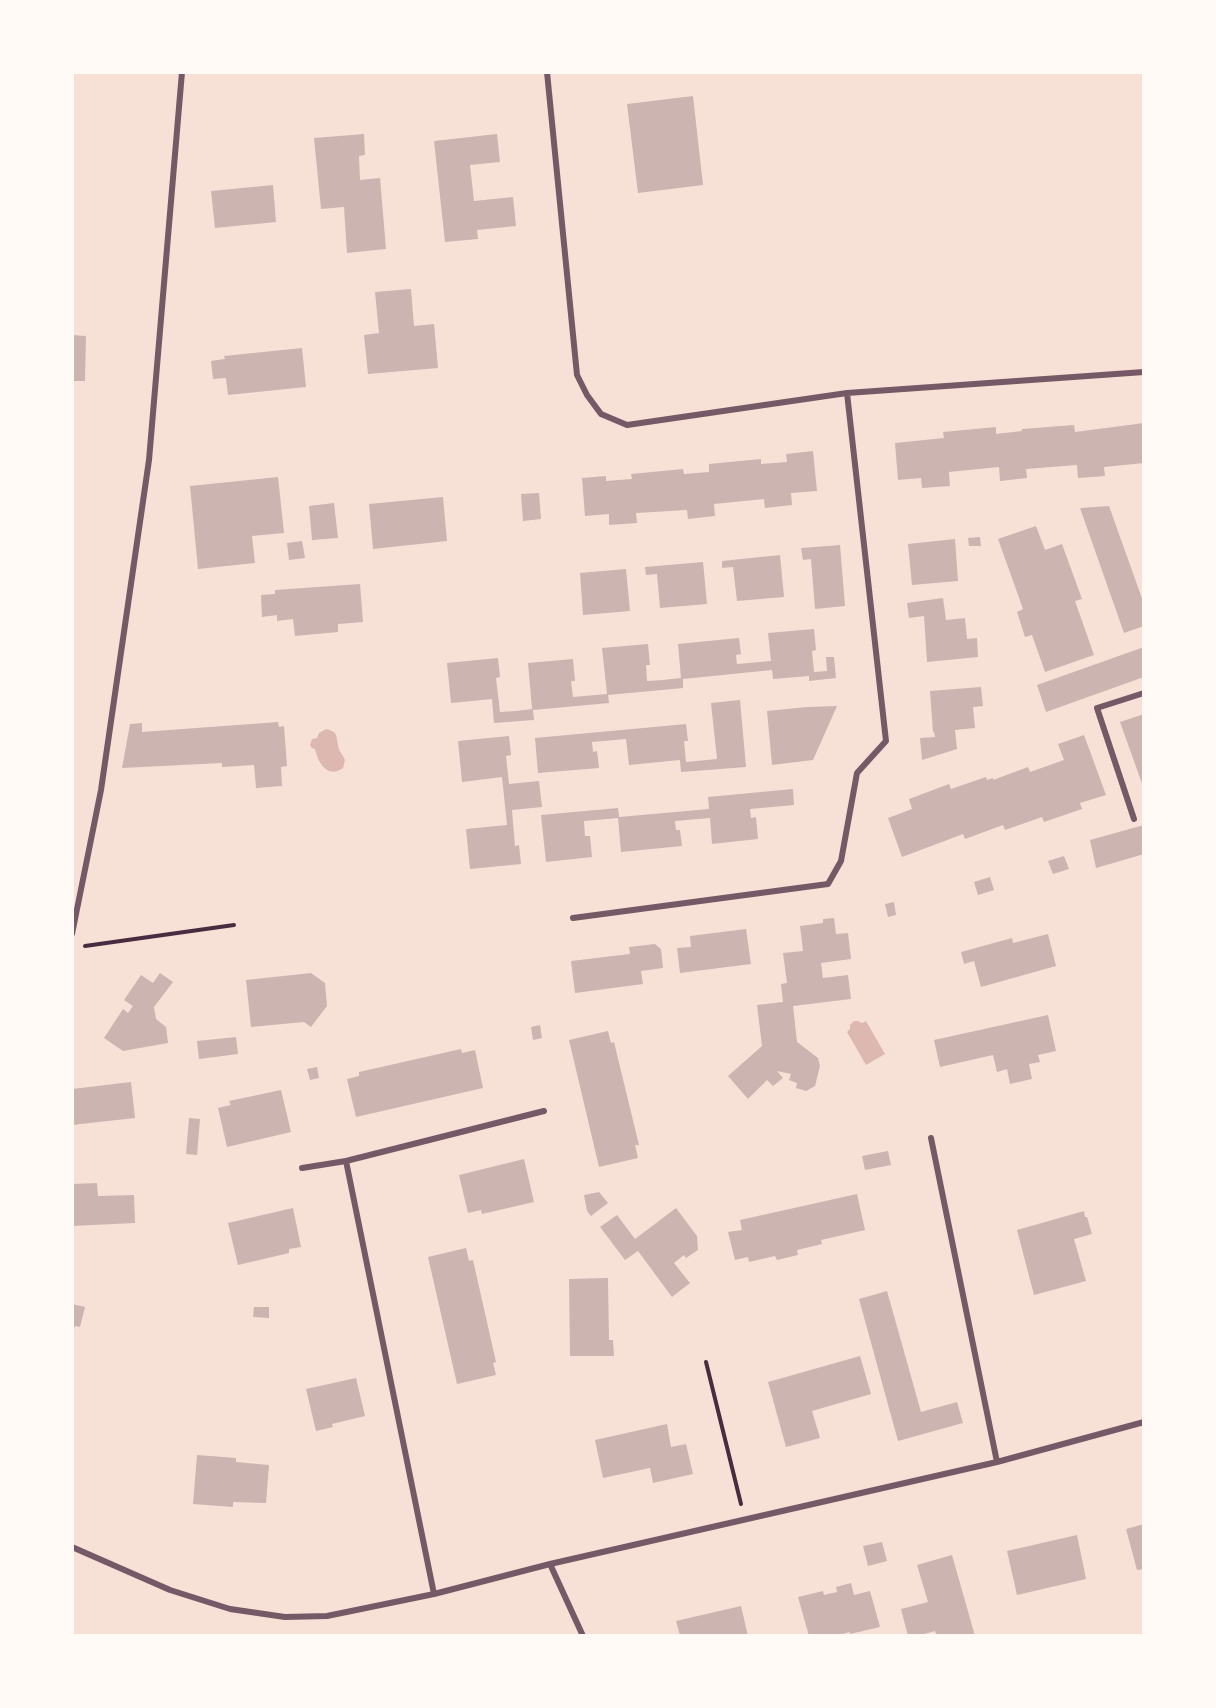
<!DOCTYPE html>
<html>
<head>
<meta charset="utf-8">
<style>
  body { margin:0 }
  #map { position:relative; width:1216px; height:1708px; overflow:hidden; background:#f7e1d7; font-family:Jost,sans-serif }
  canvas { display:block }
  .frame { position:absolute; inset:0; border:74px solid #fffaf5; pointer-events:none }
</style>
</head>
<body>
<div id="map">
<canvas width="1216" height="1708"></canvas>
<div class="frame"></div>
</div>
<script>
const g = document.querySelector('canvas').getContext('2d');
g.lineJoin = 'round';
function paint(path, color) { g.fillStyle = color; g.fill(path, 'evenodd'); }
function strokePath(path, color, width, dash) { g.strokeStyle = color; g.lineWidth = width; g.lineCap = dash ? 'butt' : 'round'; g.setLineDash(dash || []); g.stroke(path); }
paint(new Path2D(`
  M326 729C338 732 336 735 338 745 338 750 343 755 345 760L343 768C328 779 318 763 315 749L312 748 310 745 312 739 317 738 319 733Z
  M854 1021H858L862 1023 866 1021 885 1054 866 1065 847 1032 850 1029V1025Z`), '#dcb8b0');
paint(new Path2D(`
  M693 96 703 185 638 193 627 104Z
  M364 134 365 155 359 156 360 180 380 178 386 249 347 253 344 207 321 209 314 138Z
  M497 134 500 162 470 165 474 201 513 197 516 226 477 230 478 239 445 242 434 141Z
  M273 185 276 222 215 228 211 191Z
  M411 289 414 326 434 324 438 368 368 374 364 335 379 333 375 292Z
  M72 335 86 336 85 381H72Z
  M302 348 306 387 228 395 226 378 213 379 211 361 225 359 224 356Z
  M1144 423V463L1104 467 1105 476 1078 478 1077 465 1026 469 1027 478 1000 481 999 467 949 472 950 486 922 488 921 478 898 480 895 443 944 438 943 432 996 427V434L1022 431V429L1074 425 1075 432Z
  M813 451 817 491 791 493 792 505 765 508 764 499 714 504 715 516 688 519 687 510 636 513 637 523 609 525V514L585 516 582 478 606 476V481L632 479 631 474 683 469 684 474 709 472V464L761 459V464L787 462 786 454Z
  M278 477 284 533 252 536 255 563 198 569 190 486Z
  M539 493 541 519 523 521 521 494Z
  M443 497 447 541 373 549 369 504Z
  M334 503 338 538 312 540 309 506Z
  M1109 506 1144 604V626L1124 633 1080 508Z
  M1036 526 1045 550 1062 544 1082 599 1075 601 1094 655 1045 672 1032 635 1025 637 1017 612 1023 609 998 539Z
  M980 537 981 546H969L968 538Z
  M955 539 958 581 912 585 908 544Z
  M302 541 305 558 289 560 287 543Z
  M840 545 845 606 815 609 811 559 803 560 801 548Z
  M780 555 784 597 737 601 733 567 722 568V561Z
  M703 562 707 604 660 608 657 574 646 575 645 567Z
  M626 569 630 611 583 615 580 573Z
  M360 584 363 622 338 624V632L295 636 293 619 277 621V615L262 617 261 595 275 594V590Z
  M943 598 946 620 965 618 967 639 977 638 978 657 927 662 924 616 909 618 907 603Z
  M814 629 816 650 812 651 814 672 827 671 826 657H834L836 678 809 681V676L773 679 772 670 683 679V688L608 695 609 703 533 710 534 720 494 723 492 699 451 703 447 663 498 658 500 677 496 678 500 712 516 711 532 709 528 663 573 659 575 681H571L573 697 607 694 602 648 648 644 650 665H646L647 681 663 680 681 678 678 644 739 638 741 654 736 655 737 664 771 661 768 633Z
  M1144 647V677L1046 712 1037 685Z
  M981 687 983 706 973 707 975 728 955 730 957 749 922 760 920 738 935 737 934 732H933L930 691Z
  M740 700 746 767 681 772 680 760 629 765 626 739 592 742 593 752 597 751 599 768 538 773 535 738 686 724 688 741H684L686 762 717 759 711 703Z
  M837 706 813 760 772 765 767 711 807 707Z
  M1144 714V789L1120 722Z
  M278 722 279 727 284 726 287 766 281 767 282 786 256 788 254 765 222 767V763L122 768 130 724 142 723V732Z
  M1084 735 1106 795 1080 803 1082 809 1044 822 1042 817 1005 830 1003 825 965 839 963 834 902 857 888 818 912 809 909 799 949 784 951 789 986 777 987 780 993 778V780L1028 767 1030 772 1064 760 1058 744Z
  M509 736 511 755 506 756 509 784 539 781 542 807 512 810 515 846 519 845 521 864 470 869 466 829 507 825 502 777 462 782 458 741Z
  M793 789 794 805 750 809 751 818 756 817 758 839 712 844 710 818 675 821 676 830H680L682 846 621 852 618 818 584 821 585 836H590L592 857 546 862 541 815 618 808 619 817 709 809 708 797Z
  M1144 825V854L1096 868 1090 840Z
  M1064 856 1069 869 1053 874 1048 861Z
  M990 877 994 890 978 895 974 882Z
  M894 902 896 915 888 917 885 904Z
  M834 918 836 934 848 933 851 959 821 963 823 978 848 975 851 999 793 1006 797 1042 818 1058 820 1066 815 1086 806 1091 796 1088 797 1083 789 1080 791 1074 777 1071 783 1078 773 1086 767 1080 748 1099 728 1076 762 1046 757 1005 783 1002 781 984 787 983 783 953 803 951 800 926 823 923V919Z
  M746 929 751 964 680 973 677 948 691 947 690 936Z
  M1048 934 1056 966 981 987 974 961 964 964 961 952 1012 938 1013 943Z
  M655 944 661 949 663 968 641 971 643 984 575 993 571 961 630 954 629 947Z
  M160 973 173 982 154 1007 156 1019 166 1027 168 1043 123 1051 104 1038 123 1009 128 1013 133 1006 124 1000 141 975 153 983Z
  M311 973 325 983 327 1006 311 1027 304 1022 251 1027 246 980Z
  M1048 1015 1056 1051 1038 1055 1040 1062 1029 1064 1032 1079 1010 1084 1007 1069 997 1072 993 1055 940 1067 934 1040Z
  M540 1025 542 1038 533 1040 531 1027Z
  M608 1031 611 1043 614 1042 639 1145H635L638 1158 599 1167 569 1040Z
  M236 1037 238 1054 199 1059 197 1041Z
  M461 1049 462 1053 475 1050 483 1088 356 1117 347 1079 359 1076V1072Z
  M317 1067 319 1078 310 1080 307 1069Z
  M131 1082 135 1118 72 1125V1089Z
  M281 1090 291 1132 227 1147 218 1108 231 1105 229 1101Z
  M189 1118 200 1119 197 1155 186 1154Z
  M888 1151 891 1165 865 1170 862 1156Z
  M524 1159 534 1202 482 1214 481 1210 468 1213 459 1175Z
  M97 1183 98 1196 134 1195 135 1223 72 1226V1184Z
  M599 1192 608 1203 591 1216 587 1211 584 1195Z
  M857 1194 865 1230 821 1240 822 1244 797 1250 798 1255 777 1260 775 1256 749 1262 748 1257 735 1260 728 1232 742 1230 740 1220Z
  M293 1208 301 1247 289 1249V1253L238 1265 228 1223Z
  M676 1208 697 1236 698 1250 686 1258 684 1255 674 1263 690 1283 672 1297 638 1251 625 1260 600 1227 617 1215 635 1239Z
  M1084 1211 1085 1217H1087L1092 1234 1074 1239 1086 1281 1034 1295 1017 1230Z
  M466 1248 469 1261 473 1260 496 1362 493 1363 496 1375 457 1384 428 1257Z
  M608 1278 609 1340H613L614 1356H570L569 1279Z
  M887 1291 921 1412 957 1402 963 1423 898 1441 859 1299Z
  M72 1304 85 1307 80 1327 75 1326 73 1333Z
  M254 1307H269V1318L253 1317Z
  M860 1356 871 1394 812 1411 820 1438 786 1447 768 1382Z
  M356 1378 365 1416 332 1424 333 1427 316 1431 306 1389Z
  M667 1424 671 1447 686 1444 693 1474 653 1483 650 1468 603 1478 595 1440Z
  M197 1455 236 1458V1462L269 1465 266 1503 233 1502V1507L193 1504Z
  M1144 1524V1569L1137 1570 1126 1529Z
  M1077 1535 1086 1579 1017 1595 1007 1551Z
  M882 1542 887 1561 868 1566 863 1546Z
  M952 1555 975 1636H937L935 1631 917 1636H908L901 1609 928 1602 917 1565Z
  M851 1583 854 1595 870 1591 880 1627 850 1634V1632L835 1636H809L798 1597 823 1591 824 1595 837 1592 836 1587Z
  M741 1606 748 1636H680L676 1621Z`), '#ccb4b1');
strokePath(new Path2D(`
  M85 946 234 925
  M706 1362 741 1504`), '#4a2c40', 4);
strokePath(new Path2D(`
  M547 72 577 375 587 395 601 414 627 425 847 393 1144 372
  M1134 819 1097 708 1144 693
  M573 918 828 884 841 861 857 773 886 741 847 393
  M72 934 101 790 149 460 182 72
  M931 1138 997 1462
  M302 1168 346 1161
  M72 1547 170 1590 230 1609 285 1617 327 1616 434 1594 550 1564 997 1462 1144 1422
  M550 1564 583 1636
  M434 1594 346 1161 544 1111`), '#755966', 6);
</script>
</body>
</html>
